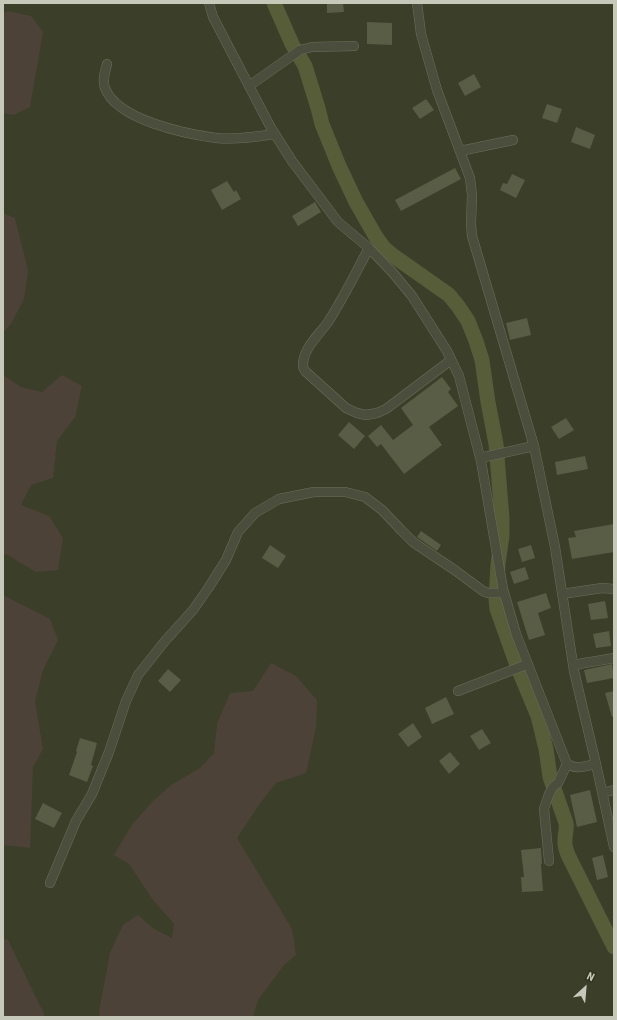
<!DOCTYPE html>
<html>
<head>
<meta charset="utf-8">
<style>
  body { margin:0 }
  #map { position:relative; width:617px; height:1020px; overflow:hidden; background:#3b3e29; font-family:"Roboto Condensed",sans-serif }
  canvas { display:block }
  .frame { position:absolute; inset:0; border:4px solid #c6c9b9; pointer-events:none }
  .north { position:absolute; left:565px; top:968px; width:40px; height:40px; -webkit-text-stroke:3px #313421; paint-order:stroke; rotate:26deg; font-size:11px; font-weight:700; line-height:16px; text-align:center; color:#c6c9b9 }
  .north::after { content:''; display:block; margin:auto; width:14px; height:18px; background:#c6c9b9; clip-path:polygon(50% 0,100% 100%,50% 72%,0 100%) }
</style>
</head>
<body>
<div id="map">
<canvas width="617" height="1020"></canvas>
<div class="frame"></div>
<div class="north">N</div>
</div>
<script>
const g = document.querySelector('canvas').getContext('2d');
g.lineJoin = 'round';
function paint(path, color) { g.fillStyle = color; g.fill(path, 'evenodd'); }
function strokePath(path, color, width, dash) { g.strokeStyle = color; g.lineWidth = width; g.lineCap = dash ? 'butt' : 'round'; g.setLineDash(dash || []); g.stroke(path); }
paint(new Path2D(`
  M9 11 31 16 43 32 30 107 14 115 3 113V13Z
  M3 213 15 218 28 271 24 299 11 324 3 333Z
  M3 375 21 387 42 392 62 375 82 386 75 417 57 441 53 478 31 485 21 505 49 516 63 538 58 570 36 572 6 554 3 555Z
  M3 595 50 619 58 640 43 670 35 702 43 749 33 767 30 848 3 845Z
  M271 663 296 676 317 700 316 727 306 773 276 783 261 802 237 838 292 929 296 955 284 965 258 1000 253 1017H100L99 1011 110 953 123 925 138 915 153 928 172 938 174 924 153 900 129 864 114 855 131 826 152 802 171 785 200 768 214 753 217 724 230 693 253 691Z
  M3 938 8 940 44 1014V1017H3Z`), '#4d4238');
strokePath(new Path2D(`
  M274 3 292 44 305 66 318 108 322 124 339 166 356 202 376 237 384 248 395 257 449 295 458 306 468 321 476 341 482 360 488 402 496 444 502 518V536L498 564 496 599 497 609 518 668 538 716 546 749 550 777 566 823C567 829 565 834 565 840 564 846 567 852 569 857L614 947`), '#575d39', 15);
paint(new Path2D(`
  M327 3H343L344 12 327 13Z
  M367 22 392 23V45L367 44Z
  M474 74 481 87 465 96 458 83Z
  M426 99 434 110 420 119 412 108Z
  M547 104 562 109 557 123 542 118Z
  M576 127 595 135 590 149 571 142Z
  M455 168 461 179 401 211 395 200Z
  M512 174 525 180 516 198 500 190 503 183 507 184Z
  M227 181 234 192 236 190 241 199 222 210 211 190Z
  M315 202 321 212 298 226 292 216Z
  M527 318 531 335 510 340 506 323Z
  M442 377 451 389 448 392 458 406 429 427 442 445 404 474 381 444 377 447 368 436 381 425 393 440 413 425 401 408Z
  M566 418 574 430 559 439 551 427Z
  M349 422 365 436 354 449 338 435Z
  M585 456 588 469 557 475 555 462Z
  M614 524V552L572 559 568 538 576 537 574 531Z
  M421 531 441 545 437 551 417 537Z
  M270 545 286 556 278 568 262 558Z
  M531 545 535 558 522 562 518 549Z
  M525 567 529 579 514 584 510 572Z
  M546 593 551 608 538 613 545 635 529 640 517 602Z
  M605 601 608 618 591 620 588 604Z
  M609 631 611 646 596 648 593 634Z
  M612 664 614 678 587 683 584 670Z
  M168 669 181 680 170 692 158 681Z
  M614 691V716L612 717 605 693Z
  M446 697 454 714 432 724 425 708Z
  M413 723 422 737 408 747 398 734Z
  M482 729 491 743 479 750 470 736Z
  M80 738 97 743 91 765 93 766 87 782 69 775 77 752 76 751Z
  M450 752 460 764 449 774 439 761Z
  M590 790 597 822 577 827 570 795Z
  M43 803 62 813 54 828 35 819Z
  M541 848 542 864H541L543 891 522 892 521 877H524L521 850Z
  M603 855 608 877 597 880 592 858Z`), '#595d45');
const minor = new Path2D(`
  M209 3 213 17 271 128 292 161 338 222 369 248 393 273 412 296 447 351 459 376 481 461 503 589 516 634 567 764C577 770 585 766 596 764
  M417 3 421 34 437 90 470 178 472 195 471 224 472 236 534 446 555 547 574 671 596 764 614 847
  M107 64C105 72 102 80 105 88 117 120 186 134 216 138 236 140 256 137 274 134
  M249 86 300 50 312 47 354 46
  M460 151 513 140
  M369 248C356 272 343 299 328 322 319 335 302 349 303 367L305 371 346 408 357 413 366 415 377 413 386 409 451 360
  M480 458 534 446
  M562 594 602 588 614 589
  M573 665 614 658
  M458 691 528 664
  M602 793 614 790
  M549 861 544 809 549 794 553 787 558 783 567 764
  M50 883 76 821 92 794 109 752 126 701 138 675 165 641 193 610 209 587 226 560 238 532 255 513 279 499 314 492H345L365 497 382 510 402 531 413 542 456 571 483 591 488 593H504`);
strokePath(minor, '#6c6f5d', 10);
strokePath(minor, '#4c4e3d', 9);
</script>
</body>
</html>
